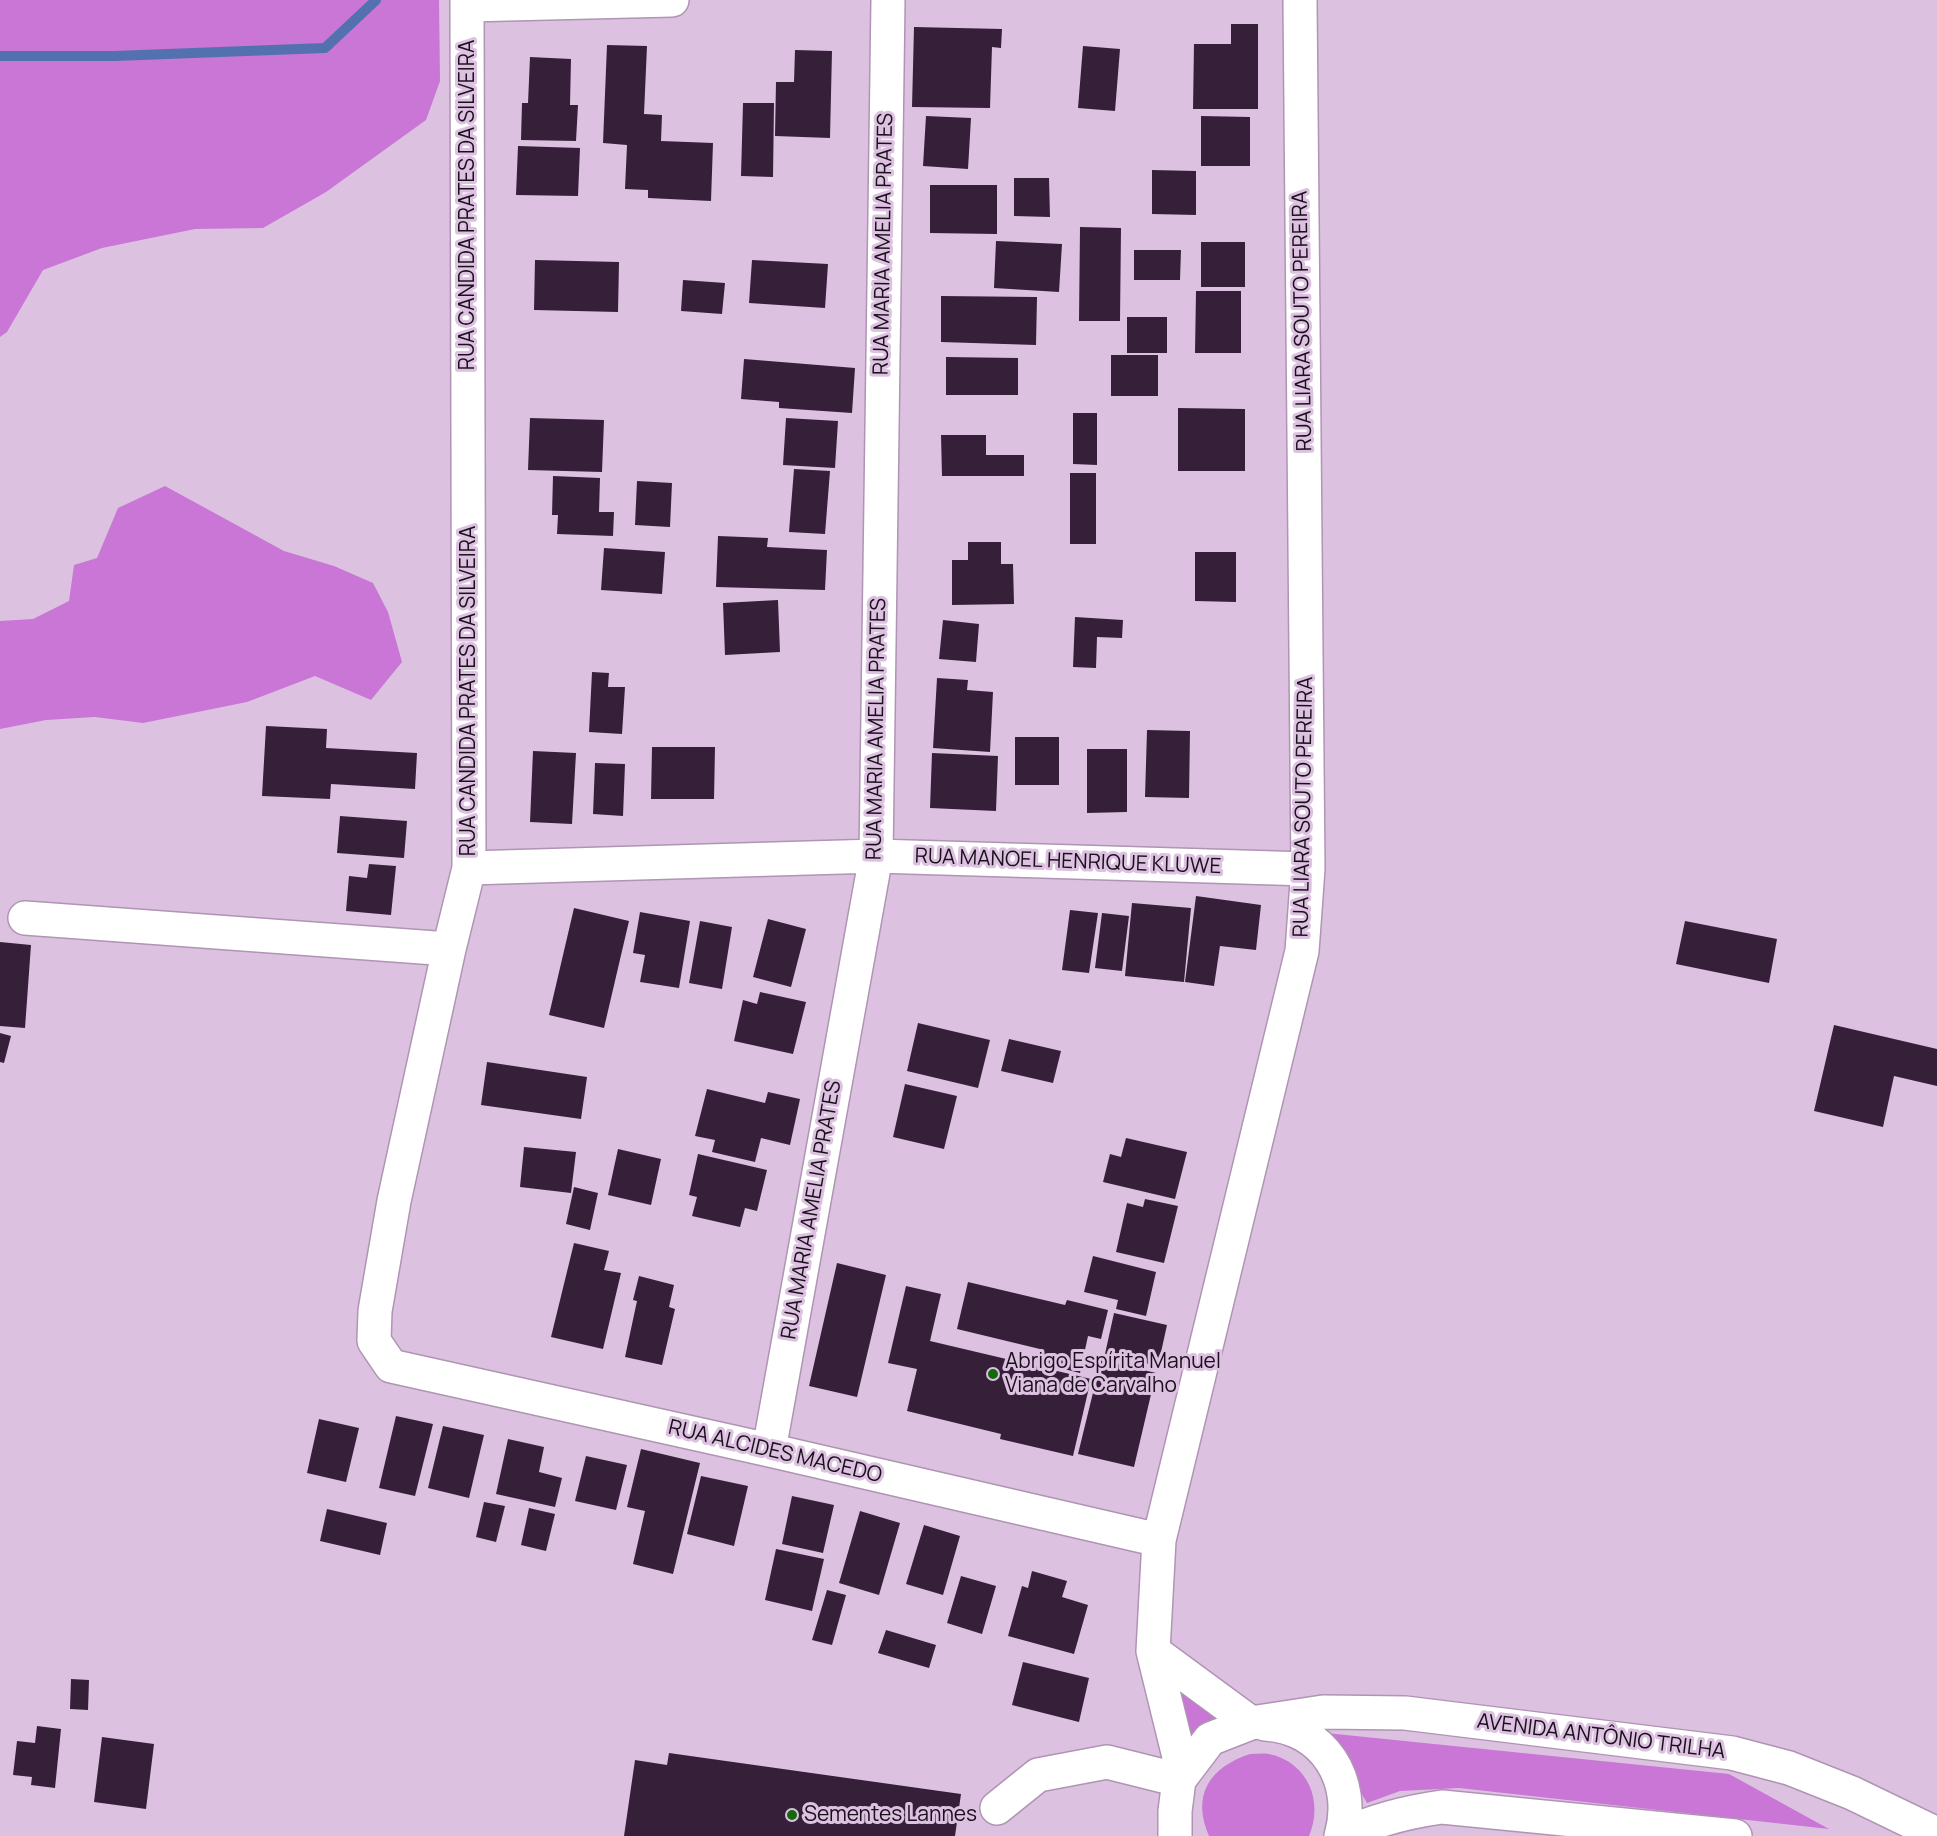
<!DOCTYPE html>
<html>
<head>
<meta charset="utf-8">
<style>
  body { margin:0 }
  canvas { display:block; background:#ddc1e1 }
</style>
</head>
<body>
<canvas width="1937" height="1836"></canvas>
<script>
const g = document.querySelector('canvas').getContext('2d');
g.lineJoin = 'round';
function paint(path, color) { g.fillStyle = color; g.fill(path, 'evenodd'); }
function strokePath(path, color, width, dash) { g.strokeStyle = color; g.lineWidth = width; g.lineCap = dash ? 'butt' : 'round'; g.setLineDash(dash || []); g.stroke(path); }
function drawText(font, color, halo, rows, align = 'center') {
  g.font = font + ' Manrope,sans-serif'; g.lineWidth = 6; g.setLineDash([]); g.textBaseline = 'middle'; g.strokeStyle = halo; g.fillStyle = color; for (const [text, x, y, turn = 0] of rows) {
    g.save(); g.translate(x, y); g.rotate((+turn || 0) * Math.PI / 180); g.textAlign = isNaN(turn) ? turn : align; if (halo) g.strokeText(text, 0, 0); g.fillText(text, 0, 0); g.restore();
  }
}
paint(new Path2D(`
  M0 0H439L440 81 426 120 326 192 263 228 195 229 102 248 43 270 7 332 0 337Z
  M165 486 284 551 334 566 373 583 388 612 402 662 371 700 315 676 247 702 143 723 95 717 46 720 0 729V621L33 619 69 601 74 565 97 558 118 508Z
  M1179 1686 1230 1714 1184 1745Z
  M1326 1733 1729 1774 1829 1829 1459 1788 1400 1791 1367 1803Z
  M1250 1754C1256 1754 1263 1753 1269 1754 1308 1762 1324 1802 1309 1836H1209C1191 1795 1210 1767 1250 1754Z`), '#c976d6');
strokePath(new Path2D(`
  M0 56H115L325 48 376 0`), '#5471af', 10);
paint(new Path2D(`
  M1231 24H1258V109H1193L1194 44H1231Z
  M914 27 1002 29 1001 48 992 47 990 108 912 107Z
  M607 45 647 46 644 114 662 115 661 141 713 143 711 201 648 198V190L625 189 627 145 603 143Z
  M1083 46 1120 49 1115 111 1078 108Z
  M795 50 832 51 830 138 775 136 776 82H794Z
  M530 57 571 59 570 105H578L576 141 521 140 522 103H528Z
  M743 103H774L773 177 741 176Z
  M926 116 971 118 968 169 923 166Z
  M1201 116 1250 117V166H1201Z
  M518 146 580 148 578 196 516 195Z
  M1152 170 1196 171V215L1152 214Z
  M1014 178H1049L1050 217 1014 216Z
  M930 185H997V234L930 233Z
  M1080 227 1121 228 1120 321H1079Z
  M996 241 1062 244 1059 292 994 288Z
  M1201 242H1245V287H1201Z
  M1134 250H1181L1180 280H1134Z
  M535 260 619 262 618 312 534 310Z
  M752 260 828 264 825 308 749 303Z
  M683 280 725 283 722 314 681 311Z
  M1196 291H1241V353H1195Z
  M941 296 1037 297 1036 345 941 342Z
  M1127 317H1167V353H1127Z
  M1111 355H1158V396H1111Z
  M946 357 1018 358V395H946Z
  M744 359 855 368 852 413 779 408V402L741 399Z
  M1178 408 1245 409V471H1178Z
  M1073 413H1097V465L1073 464Z
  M530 418 604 420 602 472 528 470Z
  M786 418 838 421 835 468 783 465Z
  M941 435H986V455H1024V476H942Z
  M794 469 830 471 825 534 789 532Z
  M1070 473H1096V544H1070Z
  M553 476 600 478 599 512H614L613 536 557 534 558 515H552Z
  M637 481 672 483 670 527 635 525Z
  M718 536 768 538 767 547 827 550 825 590 716 587Z
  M968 542H1001V564H1013L1014 604 952 605V560H968Z
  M604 548 665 552 662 594 601 590Z
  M1195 552H1236V602L1195 601Z
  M778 600 780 652 725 655 723 603Z
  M1075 617 1123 620 1122 638 1097 637 1096 668 1073 667Z
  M943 620 979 624 976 662 939 659Z
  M592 672 609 673 608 687H625L622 734 589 732Z
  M937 678 968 680 967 690 993 692 990 752 933 748Z
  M266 726 327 729 326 748 417 753 415 789 331 784 330 799 262 796Z
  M1147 730 1190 731 1189 798 1145 797Z
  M1015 737H1059V785H1015Z
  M652 747H715L714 799H651Z
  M1087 749H1127V812L1087 813Z
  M533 751 576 753 572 824 530 822Z
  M932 753 998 756 996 811 930 808Z
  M595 763 625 764 623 816 593 814Z
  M340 816 407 821 404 858 337 853Z
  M369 864 396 866 391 915 346 911 349 876 367 878Z
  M1196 896 1261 905 1256 950 1220 946 1214 986 1185 982Z
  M1132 903 1191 908 1184 982 1125 976Z
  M574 908 629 921 604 1028 549 1015Z
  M1070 910 1098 913 1089 973 1062 970Z
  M640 912 690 921 679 988 640 982 645 955 633 953Z
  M1102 913 1129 916 1122 971 1095 968Z
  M768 919 806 929 791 987 753 977Z
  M700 921 732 927 722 989 689 983Z
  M1685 921 1777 939 1769 983 1676 964Z
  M0 942 31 945 25 1028 0 1026Z
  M760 992 806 1002 793 1054 734 1041 743 1000 757 1004Z
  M918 1023 990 1040 978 1088 907 1071Z
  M1834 1025 1937 1049V1086L1894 1076 1883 1127 1814 1111Z
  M0 1033 11 1036 4 1063 0 1062Z
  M1009 1039 1061 1051 1053 1083 1001 1071Z
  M487 1062 587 1077 581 1119 481 1105Z
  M905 1084 957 1096 944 1149 893 1137Z
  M707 1089 765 1103 768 1092 800 1099 790 1145 761 1138 755 1162 712 1152 715 1140 695 1136Z
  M1126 1138 1187 1152 1175 1199 1103 1182 1110 1154 1121 1157Z
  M524 1147 576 1152 571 1193 520 1187Z
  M618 1149 661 1159 651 1205 608 1195Z
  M698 1154 767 1170 757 1211 745 1208 740 1227 692 1216 697 1197 689 1195Z
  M574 1187 598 1193 590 1230 566 1224Z
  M1145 1199 1178 1206 1164 1263 1116 1252 1127 1203 1143 1207Z
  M574 1243 609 1251 604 1270 621 1273 603 1349 551 1337Z
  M1093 1256 1156 1272 1146 1316 1116 1309 1118 1300 1084 1292Z
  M837 1263 886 1275 857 1397 809 1386Z
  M639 1276 674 1285 669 1307 675 1309 662 1365 625 1357 637 1301 633 1300Z
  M968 1282 1065 1305 1067 1300 1108 1310 1101 1339 1088 1336 1080 1373 1040 1363 1044 1350 957 1329Z
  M906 1286 941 1294 930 1341 1091 1379 1073 1456 1000 1439 1001 1434 907 1411 917 1369 888 1363Z
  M1114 1313 1167 1325 1158 1366 1105 1354Z
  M1101 1360 1156 1373 1134 1467 1078 1454Z
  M396 1416 433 1424 415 1496 379 1488Z
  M319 1419 359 1428 346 1482 307 1473Z
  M443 1426 484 1435 469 1498 428 1488Z
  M508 1439 544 1447 539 1472 562 1478 555 1507 496 1494Z
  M641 1449 700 1463 673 1574 633 1564 645 1511 627 1507Z
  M586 1456 627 1465 616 1510 575 1501Z
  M701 1476 748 1486 734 1546 687 1534Z
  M792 1496 834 1505 823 1553 782 1544Z
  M484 1502 505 1506 496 1542 476 1537Z
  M529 1508 555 1514 546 1551 521 1545Z
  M327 1509 387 1523 380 1555 320 1541Z
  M860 1511 900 1523 879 1595 839 1583Z
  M924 1525 960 1536 943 1595 906 1584Z
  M776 1549 824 1559 812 1611 765 1600Z
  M1032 1571 1067 1581 1062 1597 1088 1605 1074 1654 1008 1636 1022 1586 1028 1588Z
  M961 1576 996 1586 982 1634 947 1623Z
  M827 1590 846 1595 832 1645 812 1640Z
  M886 1630 936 1645 929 1668 878 1653Z
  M1023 1662 1089 1678 1079 1722 1012 1705Z
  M71 1679 89 1680 88 1710 70 1709Z
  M37 1726 61 1729 55 1788 31 1785 32 1777 13 1775 17 1741 35 1743Z
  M102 1737 154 1744 146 1809 94 1802Z
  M669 1753 961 1794 955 1836H624L635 1760 667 1765Z`), '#362039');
const minor = new Path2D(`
  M467 0 469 868 449 949 394 1201 375 1311 374 1341 391 1366 769 1450 1159 1540
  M467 5 672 0
  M469 868 876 856 1308 869
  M25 918 449 949
  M769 1450 876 856 888 0
  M1153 1651 1251 1723
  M1183 1773 1153 1651 1159 1540 1302 951 1308 869 1300 0
  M997 1808 1038 1775 1107 1762 1179 1780`);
const major = new Path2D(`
  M1265 1724C1324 1727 1357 1781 1341 1836
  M1342 1835C1375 1820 1406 1812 1442 1807L1735 1836
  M1175 1836V1811L1179 1780 1210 1739 1251 1723 1323 1712 1405 1713 1732 1753 1789 1768 1852 1793 1937 1834`);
strokePath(minor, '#af94b3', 36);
strokePath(major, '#af94b3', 36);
strokePath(minor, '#fff', 33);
strokePath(major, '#fff', 33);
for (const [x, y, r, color] of [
  [993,1374,6,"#15690d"],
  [792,1815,6,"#15690d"]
]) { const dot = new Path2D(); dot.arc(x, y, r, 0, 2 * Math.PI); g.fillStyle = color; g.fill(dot); strokePath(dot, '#ddc1e1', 2); }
drawText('21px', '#1a101b', '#ddc1e1', [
  ["RUA CANDIDA PRATES DA SILVEIRA",468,205,-90],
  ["RUA MARIA AMELIA PRATES",884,244,-89],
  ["RUA LIARA SOUTO PEREIRA",1303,321,-91],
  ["RUA CANDIDA PRATES DA SILVEIRA",469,691,-90],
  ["RUA MARIA AMELIA PRATES",877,729,-89],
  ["RUA LIARA SOUTO PEREIRA",1304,807,-89],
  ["RUA MANOEL HENRIQUE KLUWE",1068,862,2],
  ["RUA MARIA AMELIA PRATES",812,1210,-80],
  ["RUA ALCIDES MACEDO",775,1452,13],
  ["AVENIDA ANTÔNIO TRILHA",1601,1737,7]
]);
drawText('21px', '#1a101b', '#ddc1e1', [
  ["Abrigo Espírita Manuel",1005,1362],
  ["Viana de Carvalho",1005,1386],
  ["Sementes Lannes",804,1815]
], 'left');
</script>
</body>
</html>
